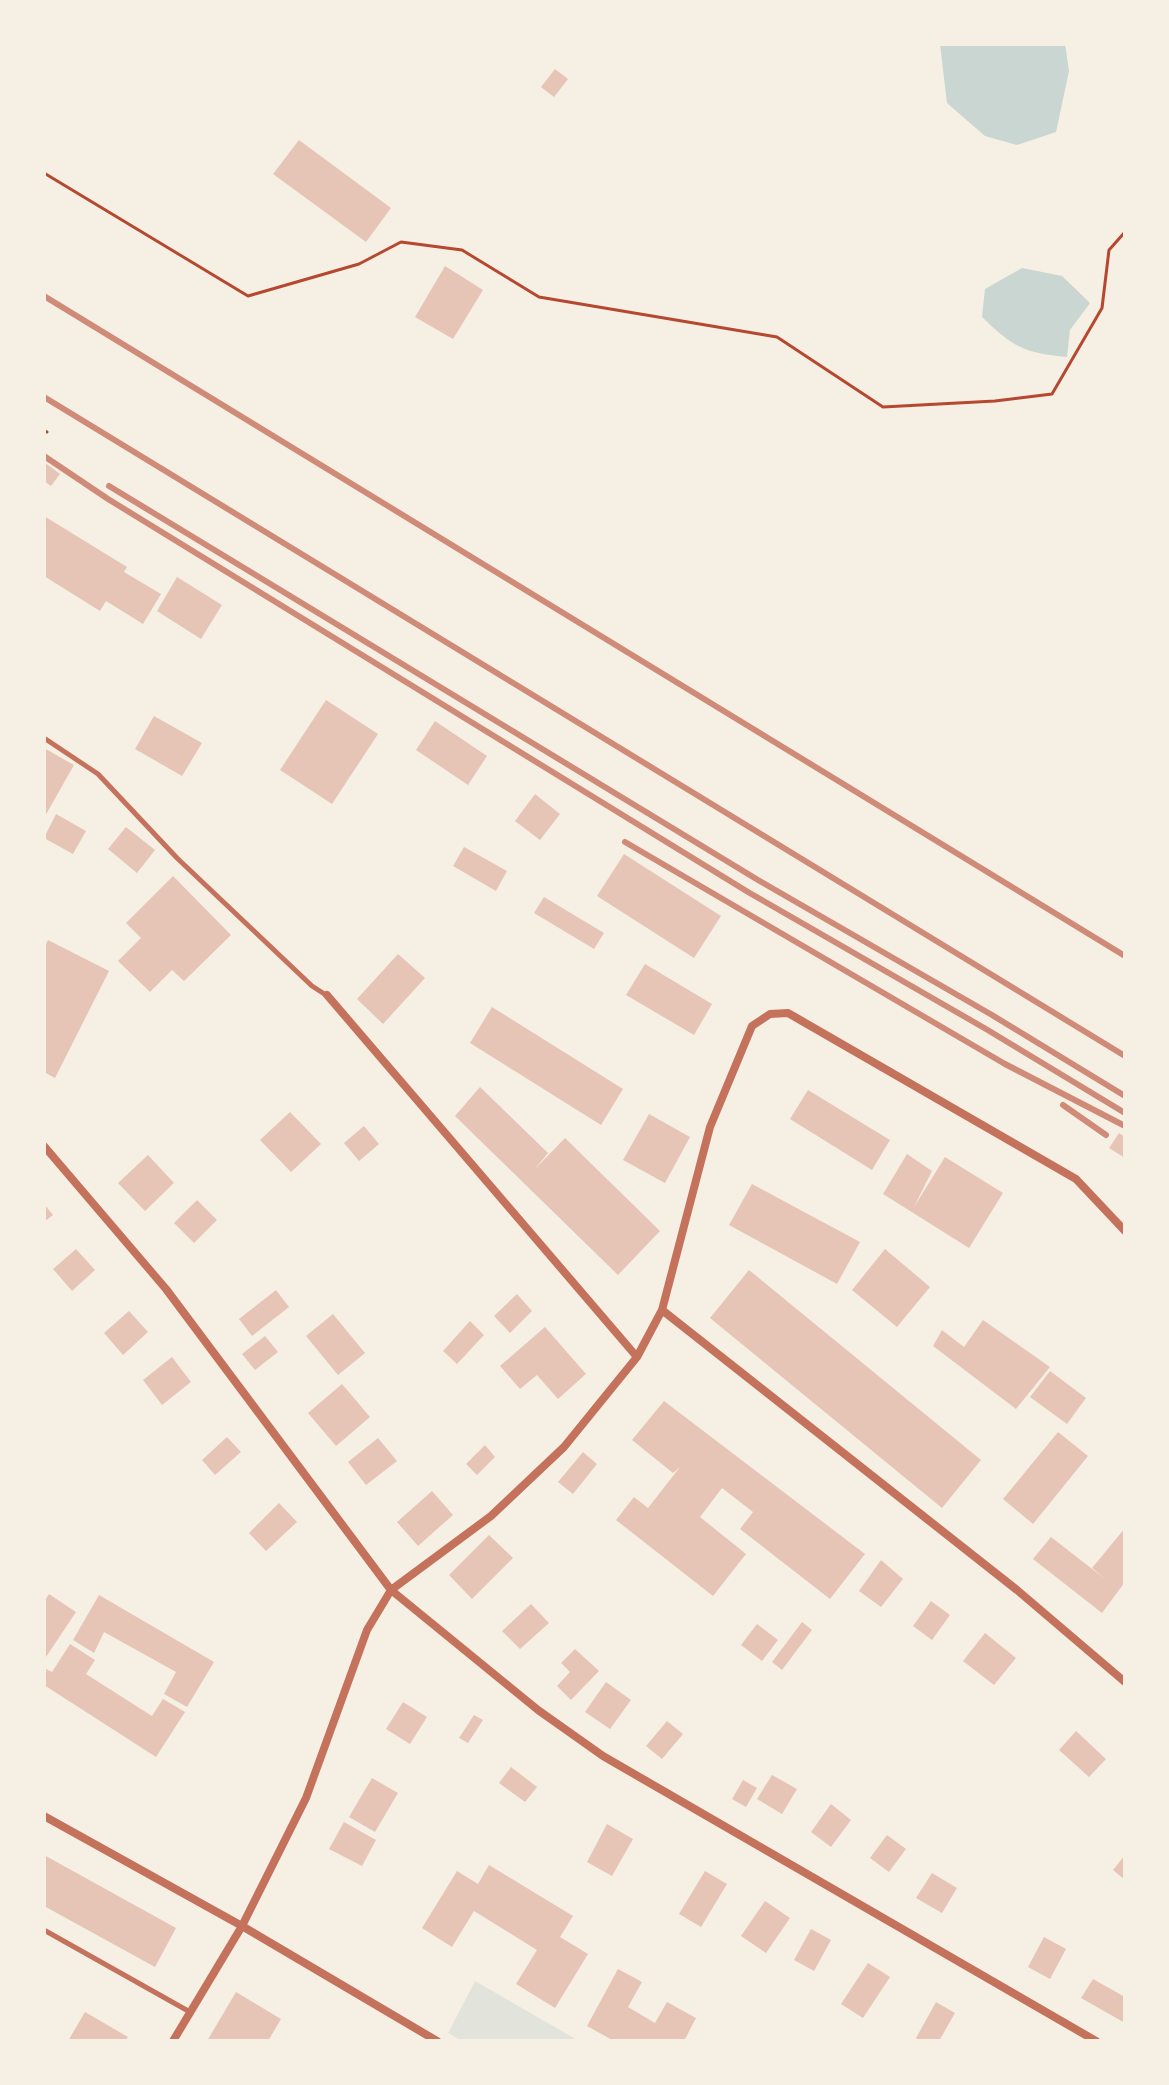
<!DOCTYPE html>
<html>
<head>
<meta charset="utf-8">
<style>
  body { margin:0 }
  #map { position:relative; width:1169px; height:2085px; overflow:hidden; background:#f6efe4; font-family:"Alegreya Sans",sans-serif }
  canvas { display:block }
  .frame { position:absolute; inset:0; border:46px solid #f6efe4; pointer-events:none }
</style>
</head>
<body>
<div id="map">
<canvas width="1169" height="2085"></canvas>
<div class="frame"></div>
</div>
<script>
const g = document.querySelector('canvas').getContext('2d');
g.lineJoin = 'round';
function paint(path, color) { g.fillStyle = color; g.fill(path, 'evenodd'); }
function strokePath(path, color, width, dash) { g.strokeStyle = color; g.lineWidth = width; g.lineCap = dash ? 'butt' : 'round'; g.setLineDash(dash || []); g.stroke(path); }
paint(new Path2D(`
  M475 1981 579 2041H462L448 2033Z`), '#e2e4dc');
paint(new Path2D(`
  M940 44H1065L1069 71 1056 132 1017 145 985 136 947 103Z
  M1022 268 1062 276 1090 303 1070 330 1067 357C1024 353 1013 347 982 317L985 289Z`), '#c9d6d2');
paint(new Path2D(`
  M555 69 568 79 554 97 541 87Z
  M299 140 391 208 366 242 273 174Z
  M445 266 483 290 453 339 415 317Z
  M44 462 60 474 51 486 44 481Z
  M44 516 127 567 124 572 161 594 143 624 106 601 100 611 44 576Z
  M177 577 222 605 201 639 157 611Z
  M326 700 378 734 332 804 280 770Z
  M154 716 202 743 182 776 135 749Z
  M435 721 487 756 468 785 416 750Z
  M44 748 74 765 44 818Z
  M535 794 560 814 540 840 515 821Z
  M56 814 86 831 73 854 44 838Z
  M126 827 155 850 137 873 108 849Z
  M464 847 507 871 496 891 453 866Z
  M624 854 721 916 694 958 597 896Z
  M173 876 231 935 184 981 172 970 150 992 118 961 141 938 126 923Z
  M544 897 604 933 594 949 534 913Z
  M48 940 109 971 55 1078 44 1072V948Z
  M398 954 425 978 383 1024 357 999Z
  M645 964 712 1004 694 1035 626 995Z
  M492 1007 623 1089 601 1125 470 1043Z
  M480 1087 548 1153 535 1169 565 1138 660 1231 618 1275 455 1116Z
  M808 1090 890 1140 872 1170 790 1119Z
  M290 1112 321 1144 291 1172 260 1140Z
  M649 1114 690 1137 665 1183 623 1160Z
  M364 1126 379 1144 359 1161 344 1143Z
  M1119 1133 1125 1137V1158L1109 1148Z
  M907 1154 932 1171 914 1207 945 1157 1003 1193 969 1248 883 1194Z
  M148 1155 174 1183 145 1211 118 1183Z
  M752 1184 860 1242 837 1284 729 1225Z
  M197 1200 217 1220 194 1243 174 1223Z
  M44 1204 53 1215 44 1222Z
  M76 1249 95 1270 72 1291 53 1269Z
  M885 1249 930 1287 897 1327 852 1290Z
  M749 1270 981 1460 942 1508 710 1318Z
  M276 1290 289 1307 252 1336 239 1319Z
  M517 1294 532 1311 510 1333 494 1316Z
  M129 1311 148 1332 123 1355 104 1333Z
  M333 1314 365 1353 338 1375 306 1336Z
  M983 1320 1050 1367 1016 1409 933 1346 942 1330 964 1347Z
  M470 1321 484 1335 457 1364 443 1351Z
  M545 1327 586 1374 558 1399 537 1375 520 1389 500 1366Z
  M265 1336 278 1352 255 1370 242 1354Z
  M172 1357 191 1382 162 1405 143 1380Z
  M1050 1371 1086 1398 1067 1424 1030 1397Z
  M342 1384 370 1417 336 1446 308 1413Z
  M664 1401 865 1554 830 1599 740 1529 753 1512 722 1488 700 1517 746 1554 713 1596 616 1520 634 1497 648 1508 680 1467 673 1473 632 1440Z
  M1058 1432 1088 1456 1033 1524 1003 1499Z
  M227 1437 241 1452 215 1475 202 1460Z
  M378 1438 397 1461 366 1485 348 1462Z
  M485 1445 495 1457 477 1475 466 1464Z
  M583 1452 597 1464 573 1494 558 1482Z
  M432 1491 453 1515 418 1546 397 1522Z
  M279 1503 297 1522 266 1551 249 1533Z
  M1125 1528V1582L1102 1613 1033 1559 1051 1537 1105 1579 1092 1568Z
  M489 1535 513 1558 472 1599 449 1575Z
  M881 1560 903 1579 881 1607 859 1591Z
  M49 1594 76 1612 44 1660V1602Z
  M99 1595 214 1662 187 1707 164 1694 176 1672 104 1632 94 1653 73 1640Z
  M931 1601 950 1615 932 1640 913 1626Z
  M531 1604 549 1623 520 1649 502 1631Z
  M802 1622 812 1630 782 1670 772 1662Z
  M757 1624 778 1640 762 1661 741 1645Z
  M985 1633 1016 1658 994 1685 963 1661Z
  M70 1644 95 1660 86 1674 152 1716 163 1699 185 1712 156 1757 44 1685V1668L52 1672Z
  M575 1649 599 1671 571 1700 557 1686 570 1672 561 1663Z
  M606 1682 631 1700 610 1729 585 1712Z
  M403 1702 427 1717 410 1744 386 1729Z
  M474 1715 483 1720 468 1743 459 1738Z
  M667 1721 683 1734 662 1759 646 1746Z
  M1076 1731 1106 1759 1089 1777 1059 1750Z
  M511 1767 537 1787 525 1802 499 1783Z
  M772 1775 797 1789 782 1814 757 1799Z
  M372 1778 398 1793 375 1832 349 1817Z
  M743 1780 757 1788 746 1807 732 1799Z
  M831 1804 851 1820 831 1847 811 1832Z
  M344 1822 376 1840 362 1866 329 1849Z
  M607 1824 633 1839 612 1876 587 1862Z
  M887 1835 906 1849 889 1872 870 1858Z
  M44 1855 176 1928 155 1967 44 1906Z
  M1125 1855V1880L1113 1870Z
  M489 1865 573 1916 560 1937 588 1954 555 2008 516 1984 537 1950 474 1911 452 1947 422 1928 457 1871 478 1884Z
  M705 1871 727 1884 701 1927 679 1914Z
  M932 1873 957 1888 942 1913 916 1898Z
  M765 1901 790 1918 766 1953 741 1936Z
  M811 1929 831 1940 814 1971 794 1960Z
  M1044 1937 1066 1949 1050 1979 1028 1967Z
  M868 1963 890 1977 863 2018 841 2004Z
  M618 1969 642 1982 628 2007 655 2023 667 2002 696 2018 684 2041H614L587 2026Z
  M1093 1979 1125 1997V2023L1081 1998Z
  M236 1992 281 2019 268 2041H207Z
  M936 2002 955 2013 939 2041H921L916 2038Z
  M85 2012 128 2037 125 2041H68Z`), '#e6c5b7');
strokePath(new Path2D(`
  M44 173 248 296 359 264 401 242 462 250 539 297 777 337 883 407 995 401 1052 394 1102 308 1109 250 1125 232
  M44 431 47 432`), '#b5482f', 3);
strokePath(new Path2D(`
  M44 738 98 774 177 858 312 986 326 995
  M44 1930 190 2012`), '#c5725c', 5);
strokePath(new Path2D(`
  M327 995 637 1357
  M44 1146 166 1289 391 1590 538 1710 603 1756 1096 2041
  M662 1310 1017 1590 1125 1682
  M44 1816 242 1926 437 2041
  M173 2041 242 1926 306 1798 367 1630 391 1590 491 1516 564 1447 637 1357 662 1310 710 1127 752 1026 770 1014 788 1013 1076 1179 1125 1231`), '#c5725c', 8);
strokePath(new Path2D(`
  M44 296 1125 956
  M44 397 1125 1056
  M44 456 108 499 748 892 986 1029 1125 1113
  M109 486 758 880 992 1015 1125 1096
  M625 842 1005 1064 1125 1126
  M1063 1105 1106 1135`), '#cf8b77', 6);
</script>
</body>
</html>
